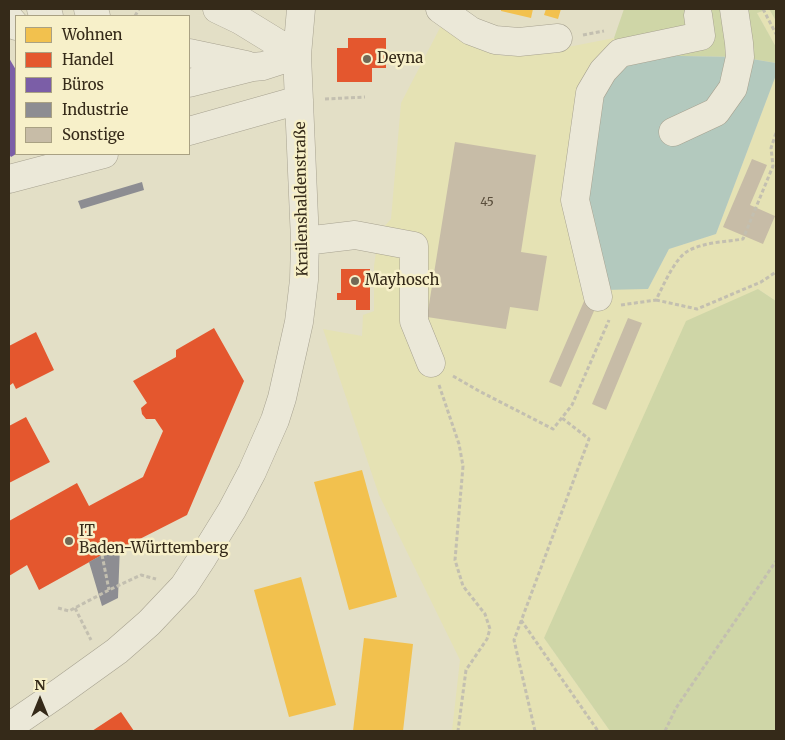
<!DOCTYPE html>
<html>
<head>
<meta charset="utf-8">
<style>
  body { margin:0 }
  #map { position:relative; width:785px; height:740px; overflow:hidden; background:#e3dfc6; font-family:Merriweather,serif }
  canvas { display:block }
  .frame { position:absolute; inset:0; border:10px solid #352a19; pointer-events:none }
  .legend { position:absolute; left:15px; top:15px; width:175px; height:140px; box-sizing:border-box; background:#f7f0c9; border:1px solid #a9a183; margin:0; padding:6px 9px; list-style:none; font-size:15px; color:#352a19 }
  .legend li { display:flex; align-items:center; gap:10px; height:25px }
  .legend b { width:25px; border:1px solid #a9a183 }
  .north { position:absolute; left:15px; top:675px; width:50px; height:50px; -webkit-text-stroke:4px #f7f0c9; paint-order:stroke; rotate:0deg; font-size:14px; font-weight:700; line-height:20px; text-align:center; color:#352a19 }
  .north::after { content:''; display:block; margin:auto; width:18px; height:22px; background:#352a19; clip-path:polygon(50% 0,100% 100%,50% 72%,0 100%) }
</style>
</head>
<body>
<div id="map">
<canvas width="785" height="740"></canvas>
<div class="frame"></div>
<ul class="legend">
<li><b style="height:14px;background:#f2c14e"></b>Wohnen</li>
<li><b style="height:14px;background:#e4572e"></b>Handel</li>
<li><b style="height:14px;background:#7b5ea7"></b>Büros</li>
<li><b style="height:14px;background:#8d8d92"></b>Industrie</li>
<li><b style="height:14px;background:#c7bca7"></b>Sonstige</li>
</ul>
<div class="north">N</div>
</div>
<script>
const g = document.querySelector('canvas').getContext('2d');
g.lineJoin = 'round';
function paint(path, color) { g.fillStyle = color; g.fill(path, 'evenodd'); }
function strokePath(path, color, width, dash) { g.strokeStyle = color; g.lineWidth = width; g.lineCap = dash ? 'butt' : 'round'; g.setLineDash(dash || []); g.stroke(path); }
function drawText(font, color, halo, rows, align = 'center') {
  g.font = font + ' Merriweather,serif'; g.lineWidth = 5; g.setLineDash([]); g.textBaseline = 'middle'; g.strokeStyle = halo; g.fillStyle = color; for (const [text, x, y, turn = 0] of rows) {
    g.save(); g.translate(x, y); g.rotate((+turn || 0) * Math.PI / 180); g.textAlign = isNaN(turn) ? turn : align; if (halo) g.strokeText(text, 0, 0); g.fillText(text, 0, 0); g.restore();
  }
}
paint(new Path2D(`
  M769 9 776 21V47L757 13Z
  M443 22 468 42 483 51 504 56 527 55 614 38 624 55 648 289 669 249 716 234 776 75V301L758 289 544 638 610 731H452L460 660 379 495 323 329 362 336 363 315 374 311V266L379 232 391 219 401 103Z`), '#e5e2b4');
paint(new Path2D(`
  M624 9H776V21L769 9 757 13 776 47V63L740 57 624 55 614 38Z
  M758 289 776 301V731H610L544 638 686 321Z`), '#cfd6a7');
paint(new Path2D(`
  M624 55 740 57 776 63V75L716 234 669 249 648 289 604 290 583 201 597 95Z`), '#b3c9be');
paint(new Path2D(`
  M501 9H533L531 18 501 11Z
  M546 9H561L558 19 544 15Z
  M362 470 397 597 349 610 314 482Z
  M301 577 336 705 289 717 254 590Z
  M364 638 413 644 403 731H353Z`), '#f2c14e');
paint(new Path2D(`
  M348 38H386V68H372V82H337V48H348Z
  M341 269H370V310H356V300H337V293H341Z
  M214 328 244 381 187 515 124 547 120 545 39 590 27 565 9 576V521L77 483 89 506 143 477 163 431 155 419H146L142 414 141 408 147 403 133 381 176 357V350Z
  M36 332 54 370 16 389 13 383 9 386V346Z
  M26 417 50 462 9 483V426Z
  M121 712 134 731H92Z`), '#e4572e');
paint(new Path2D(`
  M9 58 16 70V154L11 157 9 154Z`), '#7b5ea7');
paint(new Path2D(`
  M142 182 144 190 81 209 78 201Z
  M120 545 118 598 102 606 89 562Z`), '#8d8d92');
paint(new Path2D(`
  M455 142 536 155 521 252 547 256 538 311 510 307 506 329 427 317Z
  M752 159 767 165 750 205 775 216 763 244 723 227Z
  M585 299 597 304 561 387 549 382Z
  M628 318 642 323 606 410 592 404Z`), '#c7bca7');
const minor = new Path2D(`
  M41 9 49 16
  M88 9 96 16
  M217 9 240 20 297 55
  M440 9 471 31 495 40 519 42 558 38
  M9 18 16 26
  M189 53 246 65
  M189 83 253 67 263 66 297 55
  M189 131 299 100
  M673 132 716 112 733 88 740 57 739 43 734 9
  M9 179 104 154
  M305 241 355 235 414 246V321L431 363
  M598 297 575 200 590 93 603 71 620 53 701 36 698 15
  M9 727 60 692 117 651 149 623 184 586 203 557 232 510 252 472 275 420 282 398 299 322 304 280 305 241 297 55 301 9`);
strokePath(minor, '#a7a290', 29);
strokePath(new Path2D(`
  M763 9 776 34
  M135 16 139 9
  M583 35 604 31
  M325 99 365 97
  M656 300 697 309 761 282 776 272
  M621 305 656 300C663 286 675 258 688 251 704 242 725 242 743 239L773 166 771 148 776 133
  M453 376 479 391 553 429 572 405 609 320
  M439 385 459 444 463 466 455 560 463 586 485 614 490 629 487 639 466 670 458 731
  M102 555 109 590
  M58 608 69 611 109 590 141 575 156 579
  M75 608 91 640
  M521 620 598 731
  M535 731 514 640 589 439 562 418
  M665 731 676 708 776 561`), '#c3bfb0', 3, [4, 2.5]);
strokePath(minor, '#ebe8d8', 28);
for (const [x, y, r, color] of [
  [367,59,5,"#726956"],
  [355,281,5,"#726956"],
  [69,541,5,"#726956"]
]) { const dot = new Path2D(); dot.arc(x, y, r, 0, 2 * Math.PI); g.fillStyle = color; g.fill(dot); strokePath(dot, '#f7f0c9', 2); }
drawText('12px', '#5a4e3c', null, [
  ["45",487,203]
]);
drawText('15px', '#352a19', '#f7f0c9', [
  ["Deyna",377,59],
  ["Mayhosch",365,281],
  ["IT",79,532],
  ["Baden-Württemberg",79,549]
], 'left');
drawText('15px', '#352a19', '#f7f0c9', [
  ["Krailenshaldenstraße",302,199,-91]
]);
</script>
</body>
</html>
